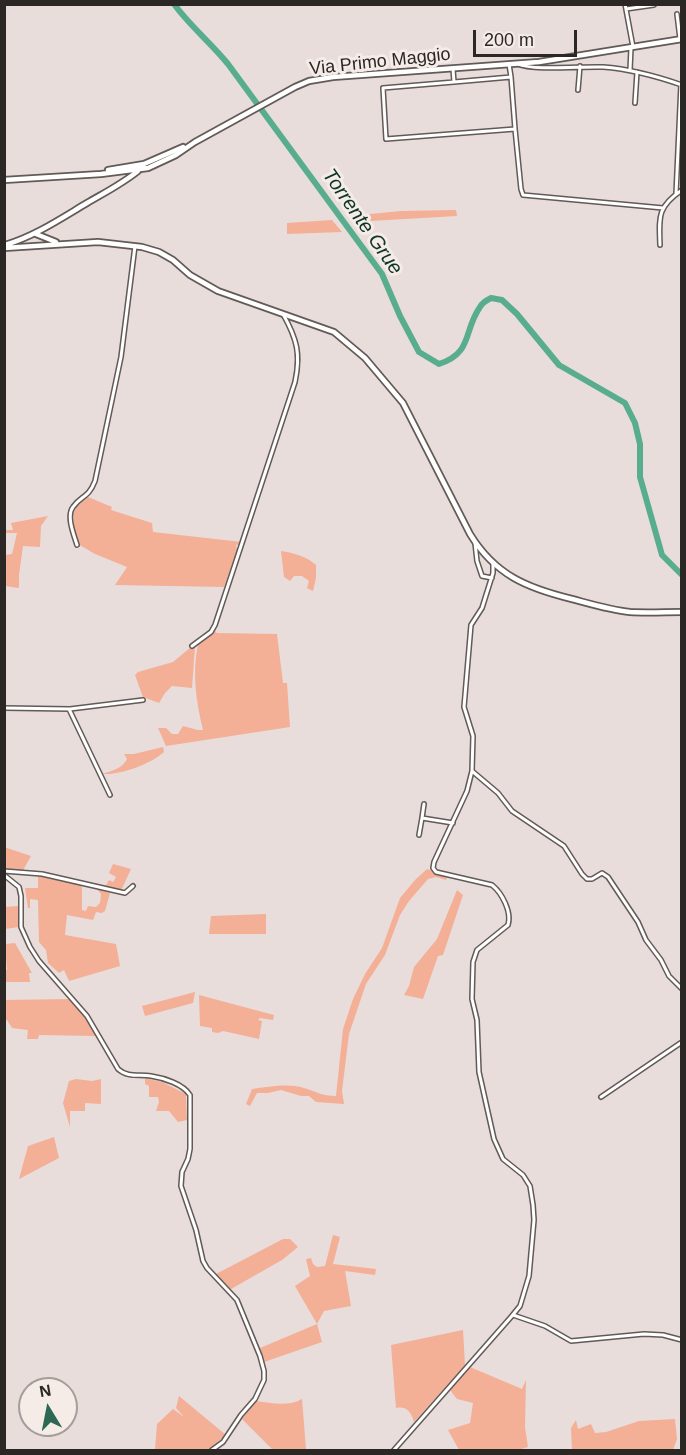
<!DOCTYPE html>
<html>
<head>
<meta charset="utf-8">
<style>
  body { margin:0 }
  #map { position:relative; width:686px; height:1455px; overflow:hidden; background:#e8ddda; font-family:Arial,sans-serif }
  canvas { display:block }
  .frame { position:absolute; inset:0; border:6px solid #2b2725; pointer-events:none }
  .north { position:absolute; left:18px; top:1377px; width:60px; height:60px; box-sizing:border-box; background:#f5ebe7; border:2px solid #a49d99; border-radius:50%; rotate:350deg; font-size:16px; font-weight:700; line-height:24px; text-align:center; color:#2b2725 }
  .north::after { content:''; display:block; margin:auto; width:21px; height:27px; background:#2c6854; clip-path:polygon(50% 0,100% 100%,50% 72%,0 100%) }
  .scale { position:absolute; left:473px; top:30px; width:104px; height:27px; box-sizing:border-box; border:3px solid #2b2725; border-top:0; padding-left:8px; font-size:18px; line-height:21px; white-space:nowrap; color:#2b2725; -webkit-text-stroke:4px #f5ebe7; paint-order:stroke }
</style>
</head>
<body>
<div id="map">
<canvas width="686" height="1455"></canvas>
<div class="frame"></div>
<div class="north">N</div>
<div class="scale">200 m</div>
</div>
<script>
const g = document.querySelector('canvas').getContext('2d');
g.lineJoin = 'round';
function paint(path, color) { g.fillStyle = color; g.fill(path, 'evenodd'); }
function strokePath(path, color, width, dash) { g.strokeStyle = color; g.lineWidth = width; g.lineCap = dash ? 'butt' : 'round'; g.setLineDash(dash || []); g.stroke(path); }
function drawText(font, color, halo, rows, align = 'center') {
  g.font = font + ' Arial,sans-serif'; g.lineWidth = 6; g.setLineDash([]); g.textBaseline = 'middle'; g.strokeStyle = halo; g.fillStyle = color; for (const [text, x, y, turn = 0] of rows) {
    g.save(); g.translate(x, y); g.rotate((+turn || 0) * Math.PI / 180); g.textAlign = isNaN(turn) ? turn : align; if (halo) g.strokeText(text, 0, 0); g.fillText(text, 0, 0); g.restore();
  }
}
paint(new Path2D(`
  M456 210 457 216 353 222 350 216 401 211Z
  M332 220 342 232 287 234V223Z
  M88 497 112 507 111 510 152 523 153 532 242 542 241 544 236 545 237 550 224 587 115 585 127 567 95 554 78 544C76 534 70 517 76 508 79 504 85 500 88 497Z
  M48 516 41 526 40 547 23 546 19 575V588L5 586V555L12 554 17 533H5V530H13L11 523Z
  M281 551C294 553 306 556 316 565V578L313 591 307 588 309 581 302 576H294L290 581 284 577Z
  M214 630 217 633 277 634 283 683H287L290 727 166 746 158 728H166L172 734H178L183 726 198 730H203C196 701 192 674 198 644Z
  M191 647H195L192 688 172 686 165 693 159 703 143 697 135 675 138 672 173 662Z
  M163 747 164 752C149 765 121 775 102 774 112 771 123 768 127 759L124 754H134Z
  M4 847 31 856 22 872 5 869Z
  M113 864 131 869 121 891 105 887 109 880 113 882 116 877 109 873Z
  M427 869 447 877 446 880 436 877 428 879 409 901 400 915 385 955 366 984 349 1034 342 1091 344 1104 316 1102 309 1096H301L281 1090 268 1093H257L250 1106 246 1104 252 1089C269 1087 288 1083 304 1088 318 1092 321 1096 336 1096L343 1029 353 999 365 974 382 948 400 898 415 880Z
  M38 876 82 885V910L86 911 88 906 96 907 100 903 101 894 97 889 110 893 105 911 102 913 96 912 93 920 67 915 65 935 116 944 120 966 69 981 64 970 59 973 48 963 46 950 39 942 38 900 30 899V908H28L25 888H38Z
  M457 890 463 895 443 955 438 956 423 999 404 995 409 986 414 967 437 939Z
  M18 906 19 927 5 929V907Z
  M266 914V934H209L211 916Z
  M15 943 32 973H29L30 982H5V970H7L5 944Z
  M195 992 193 1003 145 1016 142 1006Z
  M199 995 274 1015 273 1020 260 1018 258 1020 262 1021 259 1039 223 1031 218 1033 212 1032V1028L200 1026Z
  M71 999 85 1017 96 1036 39 1035 38 1039H27L28 1030 12 1028 7 1020 5 1019 4 1000Z
  M145 1078 162 1082 186 1094 187 1120 178 1122 169 1111H156L159 1102 158 1097H149V1086L145 1084Z
  M76 1079 92 1081 101 1079V1104L85 1103V1111H70V1127L63 1103 69 1081Z
  M54 1137 59 1158 19 1179 28 1146Z
  M333 1235 340 1237 333 1264 376 1269 375 1275 345 1271 351 1306 324 1311 317 1324 322 1342 264 1362 260 1348 317 1324 295 1286 310 1276 306 1259 311 1258 313 1264 317 1267 325 1266Z
  M283 1239H290L298 1247 282 1260 231 1289 216 1274Z
  M463 1330 465 1365 414 1422C411 1412 407 1406 396 1408L391 1345Z
  M470 1367 522 1389 526 1380 525 1427 528 1447 518 1450H459L448 1430 470 1423 473 1403 457 1399 450 1390Z
  M179 1396 226 1435 208 1450H155L157 1424 173 1409 184 1417 176 1408Z
  M302 1399 306 1449 326 1450H273L242 1419 256 1401C271 1403 289 1407 302 1399Z
  M675 1419 677 1439 673 1450H572L571 1428 576 1420 578 1429 591 1424 595 1433 606 1432 639 1421Z`), '#f4af97');
strokePath(new Path2D(`
  M174 4C190 26 211 43 228 64L382 274 400 316 419 352 439 364C473 353 463 331 480 307 482 303 487 300 491 298L502 300 517 314 559 365 625 403 635 423 640 444V477L662 555 682 575`), '#59ad8f', 6);
const street = new Path2D(`
  M625 4 633 47
  M626 9 654 5
  M677 14 680 39
  M509 64 511 77
  M518 64C533 71 583 66 603 67 630 69 656 76 682 85
  M453 69 454 82 383 88 386 139 515 129 511 77 454 82
  M630 70 631 48
  M578 90 580 66
  M635 103 637 72
  M515 129 521 189 523 195 663 208
  M676 194 681 84
  M660 245C659 217 657 207 682 190
  M475 543 477 561 482 576 492 578
  M77 545C74 535 66 516 73 507 81 495 88 499 95 481L121 357 135 246
  M493 564V573L482 608 471 625 464 707 473 736 472 771 498 793 512 811 564 846 582 874 587 879H592L602 873 608 877 638 922 646 940 661 960 669 976 682 989
  M192 646 211 632 215 625 295 382C301 354 297 339 283 314
  M4 708 70 709 143 700
  M69 709 110 795
  M422 818 424 804
  M419 835 422 818 453 823
  M4 871 42 874 125 893 133 886
  M4 875 19 887 21 896V927L30 947 39 961 87 1016 118 1069C128 1078 139 1074 151 1076 164 1078 183 1084 190 1095V1149L188 1159 182 1172 181 1186 196 1230 203 1261 207 1268 237 1300 260 1356 264 1371V1380L255 1399 241 1415 223 1442 212 1450
  M601 1097 682 1042
  M513 1315 545 1326 571 1341 644 1334 663 1335 682 1340
  M394 1450 511 1317 520 1306 529 1276 534 1220 533 1205 530 1186 523 1175 503 1159 494 1139 479 1072 477 1020 472 999 473 962 477 950 508 925C512 912 502 893 492 885L436 872 433 868 434 862 467 791 472 771`);
const secondary = new Path2D(`
  M108 170 144 164 183 147
  M4 180 101 174 148 168 176 155 195 142 295 87 309 81 333 77 539 62 682 39
  M36 234 56 242
  M5 245C35 236 60 219 87 203 104 193 122 184 138 171
  M4 248 98 242 142 247 159 252 173 260 190 275 218 291 334 332 365 358 403 403 470 534C495 575 527 588 572 599 591 604 611 610 630 612 647 613 665 612 682 612`);
strokePath(street, '#625a56', 6);
strokePath(secondary, '#625a56', 8);
strokePath(street, '#fff', 3);
strokePath(secondary, '#fff', 4.5);
drawText('18px', '#2b2725', '#f5ebe7', [
  ["Via Primo Maggio",380,62,-6]
]);
drawText('italic 20px', '#0c3427', '#f5ebe7', [
  ["Torrente Grue",362,222,55]
]);
</script>
</body>
</html>
